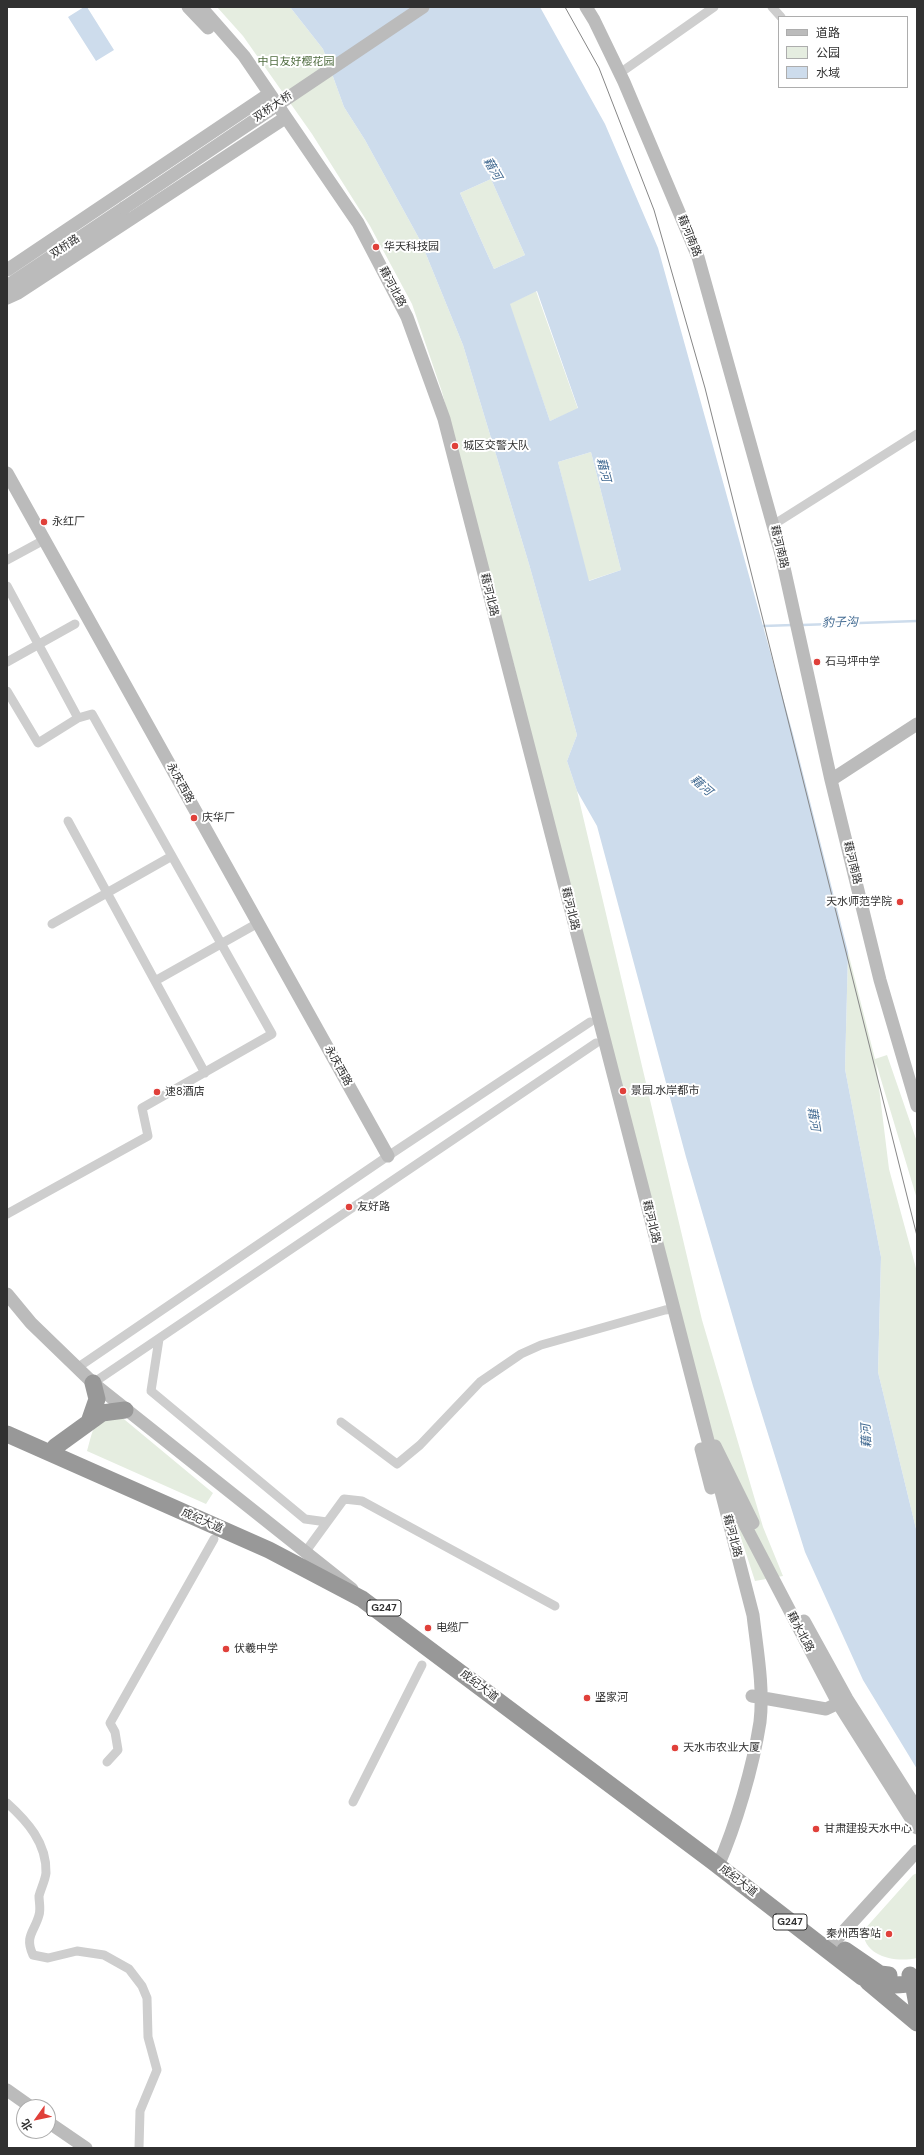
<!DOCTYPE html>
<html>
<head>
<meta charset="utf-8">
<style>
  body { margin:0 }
  #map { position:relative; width:924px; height:2155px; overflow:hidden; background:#fff; font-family:"DM Sans","Noto Sans SC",sans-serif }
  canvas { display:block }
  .frame { position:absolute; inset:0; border:8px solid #313131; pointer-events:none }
  .legend { position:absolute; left:778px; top:16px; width:130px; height:72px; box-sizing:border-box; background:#fff; border:1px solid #adadad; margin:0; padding:5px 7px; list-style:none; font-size:12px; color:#313131 }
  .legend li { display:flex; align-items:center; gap:8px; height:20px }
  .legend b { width:20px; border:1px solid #adadad }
  .north { position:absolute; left:16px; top:2099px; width:40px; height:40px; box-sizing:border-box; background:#fff; border:1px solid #adadad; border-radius:50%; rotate:237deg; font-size:11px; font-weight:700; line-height:16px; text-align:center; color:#313131 }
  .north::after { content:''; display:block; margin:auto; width:14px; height:18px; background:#e0403a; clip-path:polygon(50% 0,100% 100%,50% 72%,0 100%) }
</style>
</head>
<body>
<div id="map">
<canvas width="924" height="2155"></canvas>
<div class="frame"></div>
<ul class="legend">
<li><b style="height:5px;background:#bbb"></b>道路</li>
<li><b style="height:11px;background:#e5ede0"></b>公园</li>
<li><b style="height:11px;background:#cddcec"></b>水域</li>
</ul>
<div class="north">北</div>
</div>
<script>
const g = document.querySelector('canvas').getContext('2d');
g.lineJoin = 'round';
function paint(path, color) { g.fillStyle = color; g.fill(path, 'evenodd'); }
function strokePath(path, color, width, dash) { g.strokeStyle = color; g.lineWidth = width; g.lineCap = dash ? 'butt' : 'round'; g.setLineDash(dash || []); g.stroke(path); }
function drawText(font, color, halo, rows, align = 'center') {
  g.font = font + ' "DM Sans","Noto Sans SC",sans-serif'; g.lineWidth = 4; g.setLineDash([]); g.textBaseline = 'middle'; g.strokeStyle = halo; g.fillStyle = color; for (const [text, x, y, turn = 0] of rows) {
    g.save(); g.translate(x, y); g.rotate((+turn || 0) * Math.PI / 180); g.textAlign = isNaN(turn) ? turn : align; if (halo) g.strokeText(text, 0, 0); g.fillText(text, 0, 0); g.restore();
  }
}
paint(new Path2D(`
  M217 7H290L323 49 344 107 365 140 421 242 463 345 529 564 577 735 567 761 577 791 702 1320 763 1527 783 1576 755 1581 722 1480 592 986 514 665 442 392 412 304 370 226 312 134 243 36Z
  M491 179 525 255 494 269 460 193Z
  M536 291 578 409 550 421 509 304Z
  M591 452 621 570 588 581 558 462Z
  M848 952 875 1059 887 1055 917 1142V1199L876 1063 889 1169 917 1272V1533L878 1372 881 1257 845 1069Z
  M119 1415 213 1493 206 1504 87 1451C94 1427 92 1420 119 1415Z
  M917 1873V1958C896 1963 864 1957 863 1931L913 1875Z`), '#e5ede0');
paint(new Path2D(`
  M84 7H87L114 50 96 61 68 17Z
  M290 7H540L605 124 658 248 793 734 848 952 845 1069 881 1257 878 1372 917 1533V1769L863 1680 805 1552 753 1386 686 1157 597 826 577 791 567 761 577 735 529 564 463 345 421 242 365 140 344 107 323 49ZM491 179 525 255 494 269 460 193ZM537 291 578 408 550 421 510 304ZM591 452 621 570 589 581 558 462Z`), '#cddcec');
strokePath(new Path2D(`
  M802 625 917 621
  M763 626 793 625`), '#cddcec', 2.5);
strokePath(new Path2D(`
  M772 7 781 17
  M620 73 714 7
  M773 525 917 434
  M7 560 44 540
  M7 586 78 718 92 714 272 1034 142 1108 148 1136 7 1214
  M7 662 75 624
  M7 691 38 743 78 718
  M68 821 205 1073
  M52 924 172 856
  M155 981 258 923
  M159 1339 151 1391 305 1519 327 1522
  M77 1368 388 1156 590 1022
  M93 1383 596 1043
  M341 1422 397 1464 420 1445 480 1382 521 1354 541 1345 665 1310 673 1309
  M306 1551 344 1499 362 1501 555 1606
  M107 1762 118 1750 115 1732 110 1723 214 1539
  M353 1802 422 1665
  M7 1803C27 1821 47 1843 46 1873 45 1881 41 1888 39 1896 39 1902 41 1909 39 1915 35 1931 24 1936 33 1955L48 1958 77 1951 104 1955 129 1969 142 1986 147 1998 148 2037 157 2070 140 2111 139 2148`), '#cecece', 9);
strokePath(new Path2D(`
  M188 7 208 28
  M201 7 244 56 358 223 407 317 444 419 753 1615C757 1650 764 1687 760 1722 753 1767 736 1825 718 1866
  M586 7 594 20 624 82 698 257 781 554 831 780 880 980 917 1106
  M7 270 269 94
  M7 286 124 208
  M7 298 18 293 285 118
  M7 473 388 1156
  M831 780 917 724
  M7 1294 31 1323 93 1383 352 1589
  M715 1446 753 1523
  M701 1449 711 1488
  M724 1485 838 1703 917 1828
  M804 1621 847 1699 917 1809
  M752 1696 826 1709 845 1700
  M834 1942 917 1851
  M7 2090 31 2107
  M48 2122 86 2148`), '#bbb', 13);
strokePath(new Path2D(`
  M89 1422 97 1399 93 1383
  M7 1434 269 1550 362 1599 712 1861 862 1977C882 1986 896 1987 917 1982
  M55 1447 102 1413 125 1410
  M845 1950 880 1974 889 1975
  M910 1975 913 1983 917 2005
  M868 1982 917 2023`), '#989898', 17);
strokePath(new Path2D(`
  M565 7 599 68 654 210 705 388 917 1236`), '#868686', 1);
strokePath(new Path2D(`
  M124 208 423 7`), '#bbb', 13);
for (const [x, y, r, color] of [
  [376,247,4,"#e0403a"],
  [455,446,4,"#e0403a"],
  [44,522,4,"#e0403a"],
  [817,662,4,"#e0403a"],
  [194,818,4,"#e0403a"],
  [900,902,4,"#e0403a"],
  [623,1091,4,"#e0403a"],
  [157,1092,4,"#e0403a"],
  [349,1207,4,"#e0403a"],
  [428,1628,4,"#e0403a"],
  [226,1649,4,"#e0403a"],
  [587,1698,4,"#e0403a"],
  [675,1748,4,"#e0403a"],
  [816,1829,4,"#e0403a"],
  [889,1934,4,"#e0403a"]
]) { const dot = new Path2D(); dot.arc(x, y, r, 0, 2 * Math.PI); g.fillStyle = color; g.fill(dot); strokePath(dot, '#fff', 1.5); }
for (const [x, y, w] of [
  [384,1608,34],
  [790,1922,34]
]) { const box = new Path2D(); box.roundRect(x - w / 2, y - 8, w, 16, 3); g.fillStyle = '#fff'; g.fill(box); strokePath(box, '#313131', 1); }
drawText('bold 10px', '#313131', null, [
  ["G247",384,1608],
  ["G247",790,1922]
]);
drawText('11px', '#4f6c3f', '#fff', [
  ["中日友好樱花园",296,62]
]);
drawText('11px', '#313131', '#fff', [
  ["双桥大桥",273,107,-34],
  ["藉河南路",689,236,68],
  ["双桥路",65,247,-34],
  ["藉河北路",392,287,62],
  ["藉河南路",779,547,76],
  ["藉河北路",489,595,76],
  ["永庆西路",180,783,61],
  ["藉河南路",852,863,76],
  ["藉河北路",570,909,76],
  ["永庆西路",338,1066,61],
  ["藉河北路",651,1222,76],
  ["成纪大道",202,1521,24],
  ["藉河北路",732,1536,75],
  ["藉水北路",800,1632,62],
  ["成纪大道",479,1686,37],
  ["成纪大道",738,1881,38]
]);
drawText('11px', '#313131', '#fff', [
  ["华天科技园",384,247],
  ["城区交警大队",463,446],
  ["永红厂",52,522],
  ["石马坪中学",825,662],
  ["庆华厂",202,818],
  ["天水师范学院",892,902,"right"],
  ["景园.水岸都市",631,1091],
  ["速8酒店",165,1092],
  ["友好路",357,1207],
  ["电缆厂",436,1628],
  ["伏羲中学",234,1649],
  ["坚家河",595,1698],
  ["天水市农业大厦",683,1748],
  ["甘肃建投天水中心",824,1829],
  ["秦州西客站",881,1934,"right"]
], 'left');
drawText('italic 12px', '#406991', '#fff', [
  ["藉河",492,169,60],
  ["藉河",603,470,76],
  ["豹子沟",840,623,-2],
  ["藉河",701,786,41],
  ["藉河",813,1119,81],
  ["藉河",867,1436,-93]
]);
</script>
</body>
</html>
